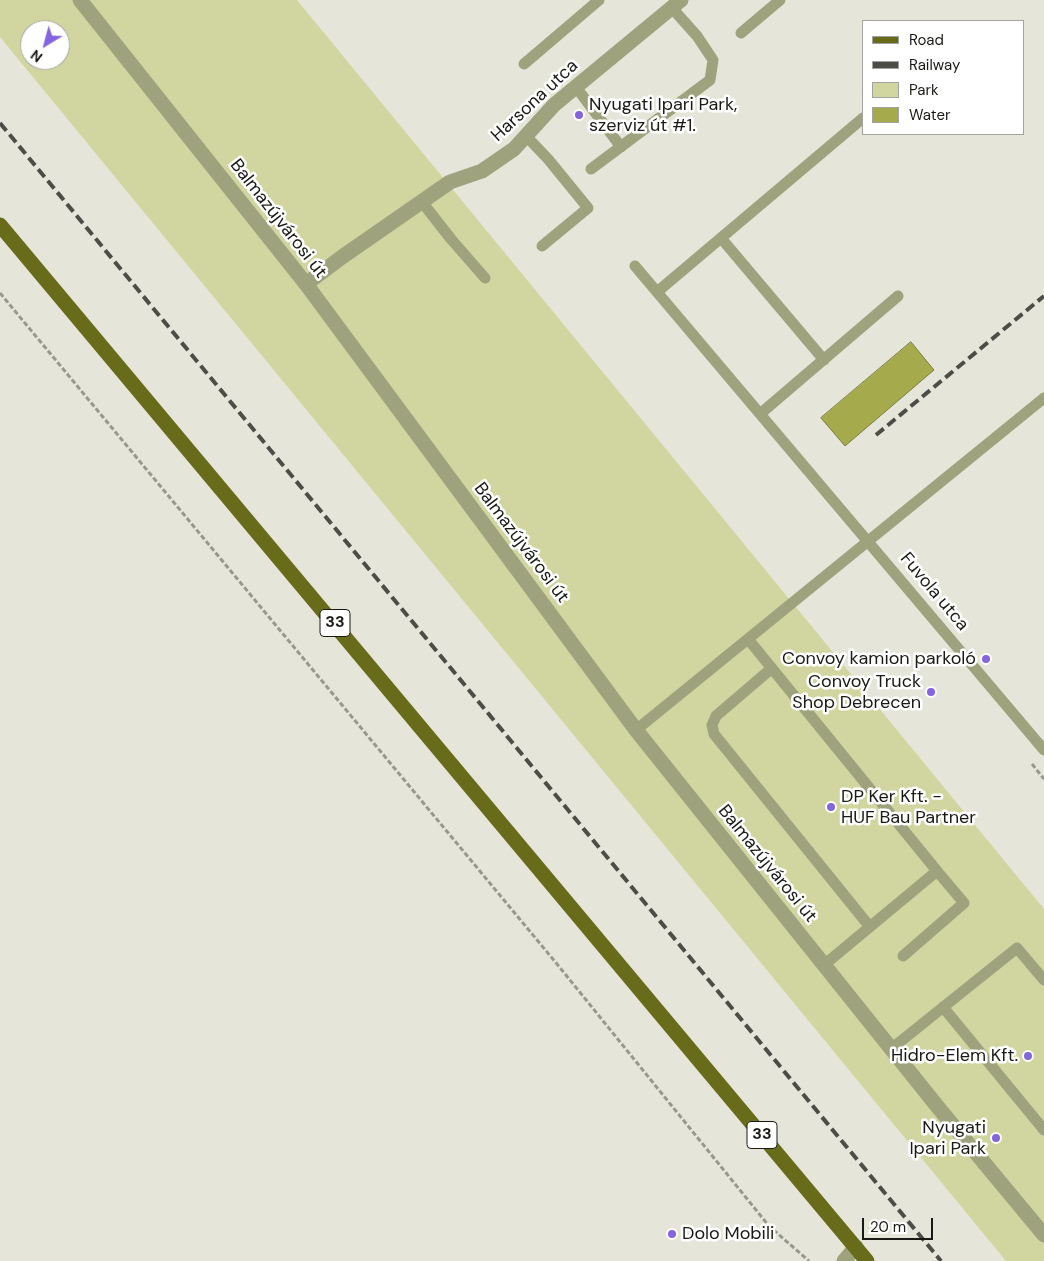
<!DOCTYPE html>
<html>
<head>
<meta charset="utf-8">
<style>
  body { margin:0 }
  #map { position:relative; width:1044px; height:1261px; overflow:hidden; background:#e5e6d9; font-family:"DM Sans",sans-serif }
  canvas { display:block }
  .legend { position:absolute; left:862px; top:20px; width:162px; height:115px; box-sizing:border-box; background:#fff; border:1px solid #a3a3a1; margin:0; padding:6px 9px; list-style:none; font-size:15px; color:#191a15 }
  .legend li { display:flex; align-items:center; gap:10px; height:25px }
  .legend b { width:25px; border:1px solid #a3a3a1 }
  .north { position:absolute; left:20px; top:20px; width:50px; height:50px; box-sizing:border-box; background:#fff; border:1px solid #a3a3a1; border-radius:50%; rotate:217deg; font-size:14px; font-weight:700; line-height:20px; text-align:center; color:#191a15 }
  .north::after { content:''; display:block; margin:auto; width:18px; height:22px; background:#8464df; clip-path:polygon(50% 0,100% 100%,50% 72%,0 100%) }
  .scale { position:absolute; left:862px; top:1218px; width:71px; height:22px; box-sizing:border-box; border:2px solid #191a15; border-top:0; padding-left:6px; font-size:15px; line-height:18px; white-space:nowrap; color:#191a15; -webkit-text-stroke:4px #fff; paint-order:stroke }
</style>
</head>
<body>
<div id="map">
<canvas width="1044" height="1261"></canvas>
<ul class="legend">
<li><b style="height:6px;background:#676b1a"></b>Road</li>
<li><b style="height:6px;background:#4c4d46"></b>Railway</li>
<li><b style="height:14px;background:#d1d6a0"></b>Park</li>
<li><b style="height:14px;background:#a5aa4c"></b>Water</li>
</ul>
<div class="north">N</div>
<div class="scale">20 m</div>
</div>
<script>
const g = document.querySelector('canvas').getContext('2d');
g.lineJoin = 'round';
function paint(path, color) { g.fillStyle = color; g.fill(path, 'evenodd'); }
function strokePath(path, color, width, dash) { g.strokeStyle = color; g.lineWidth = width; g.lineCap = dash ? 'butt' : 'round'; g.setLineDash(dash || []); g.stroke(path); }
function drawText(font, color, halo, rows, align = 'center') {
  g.font = font + ' "DM Sans",sans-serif'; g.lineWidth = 5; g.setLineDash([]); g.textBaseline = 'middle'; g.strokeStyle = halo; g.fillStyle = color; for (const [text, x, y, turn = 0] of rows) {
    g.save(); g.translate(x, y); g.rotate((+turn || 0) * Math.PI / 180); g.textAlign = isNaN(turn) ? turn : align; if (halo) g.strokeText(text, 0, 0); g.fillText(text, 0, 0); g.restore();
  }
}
paint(new Path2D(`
  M0 0H297L1044 909V1261H1006L0 37ZM30 30H60V60H30Z`), '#d1d6a0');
const water = new Path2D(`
  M911 342 934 370 845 446 821 418Z`);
paint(water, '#a5aa4c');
strokePath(water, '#7b7f3c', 1);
strokePath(new Path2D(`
  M0 293 557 964 769 1226 809 1261
  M929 661 939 653
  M1032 764 1044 779`), '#97988e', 3, [5, 2.5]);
strokePath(new Path2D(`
  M741 33 780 0
  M524 64 599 0
  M576 87 621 147
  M526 136 548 159 588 208 542 246
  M591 169 710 80 713 60 697 36 672 8
  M422 202 451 239 485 278
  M721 238 824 360
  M635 266 1044 750
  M657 292 863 118
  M760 414 898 296
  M748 639 937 871 824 965
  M772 668 716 716 712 725 714 734 870 927
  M636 730 1044 398
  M903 956 964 903 937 871
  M943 1007 1044 1130
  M891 1049 1017 948 1044 980`), '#9fa37d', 11);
strokePath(new Path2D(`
  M80 0 306 284 636 730 937 1106 1044 1235
  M306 284 342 257 450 182 482 171 514 149 554 105 681 0
  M844 1261 856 1247`), '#9fa37d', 15);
strokePath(new Path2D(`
  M0 225 867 1261`), '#676b1a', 15);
strokePath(new Path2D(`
  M0 123 941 1261
  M876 435 1044 296`), '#4c4d46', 4, [10, 5]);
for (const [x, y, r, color] of [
  [579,115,5,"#8464df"],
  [986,659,5,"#8464df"],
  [931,692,5,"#8464df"],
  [831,807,5,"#8464df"],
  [1028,1056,5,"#8464df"],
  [996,1138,5,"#8464df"],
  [672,1234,5,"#8464df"]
]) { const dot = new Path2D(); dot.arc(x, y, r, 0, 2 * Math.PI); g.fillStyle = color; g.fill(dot); strokePath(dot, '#fff', 2); }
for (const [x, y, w] of [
  [335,623,30],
  [762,1135,30]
]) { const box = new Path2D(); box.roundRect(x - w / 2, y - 13.5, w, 27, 4); g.fillStyle = '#fff'; g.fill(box); strokePath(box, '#191a15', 1); }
drawText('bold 16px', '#191a15', null, [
  ["33",335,623],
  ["33",762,1135]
]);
drawText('18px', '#191a15', '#fff', [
  ["Harsona utca",535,101,-43],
  ["Balmazújvárosi út",278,219,52],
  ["Balmazújvárosi út",521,543,53],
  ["Fuvola utca",934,592,50],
  ["Balmazújvárosi út",767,864,51]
]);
drawText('18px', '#191a15', '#fff', [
  ["Nyugati Ipari Park,",589,105,"left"],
  ["szerviz út #1.",589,126,"left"],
  ["Convoy kamion parkoló",976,659],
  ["Convoy Truck",921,682],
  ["Shop Debrecen",921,703],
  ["DP Ker Kft. -",841,797,"left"],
  ["HUF Bau Partner",841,818,"left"],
  ["Hidro-Elem Kft.",1018,1056],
  ["Nyugati",986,1128],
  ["Ipari Park",986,1149],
  ["Dolo Mobili",682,1234,"left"]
], 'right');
</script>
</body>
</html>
